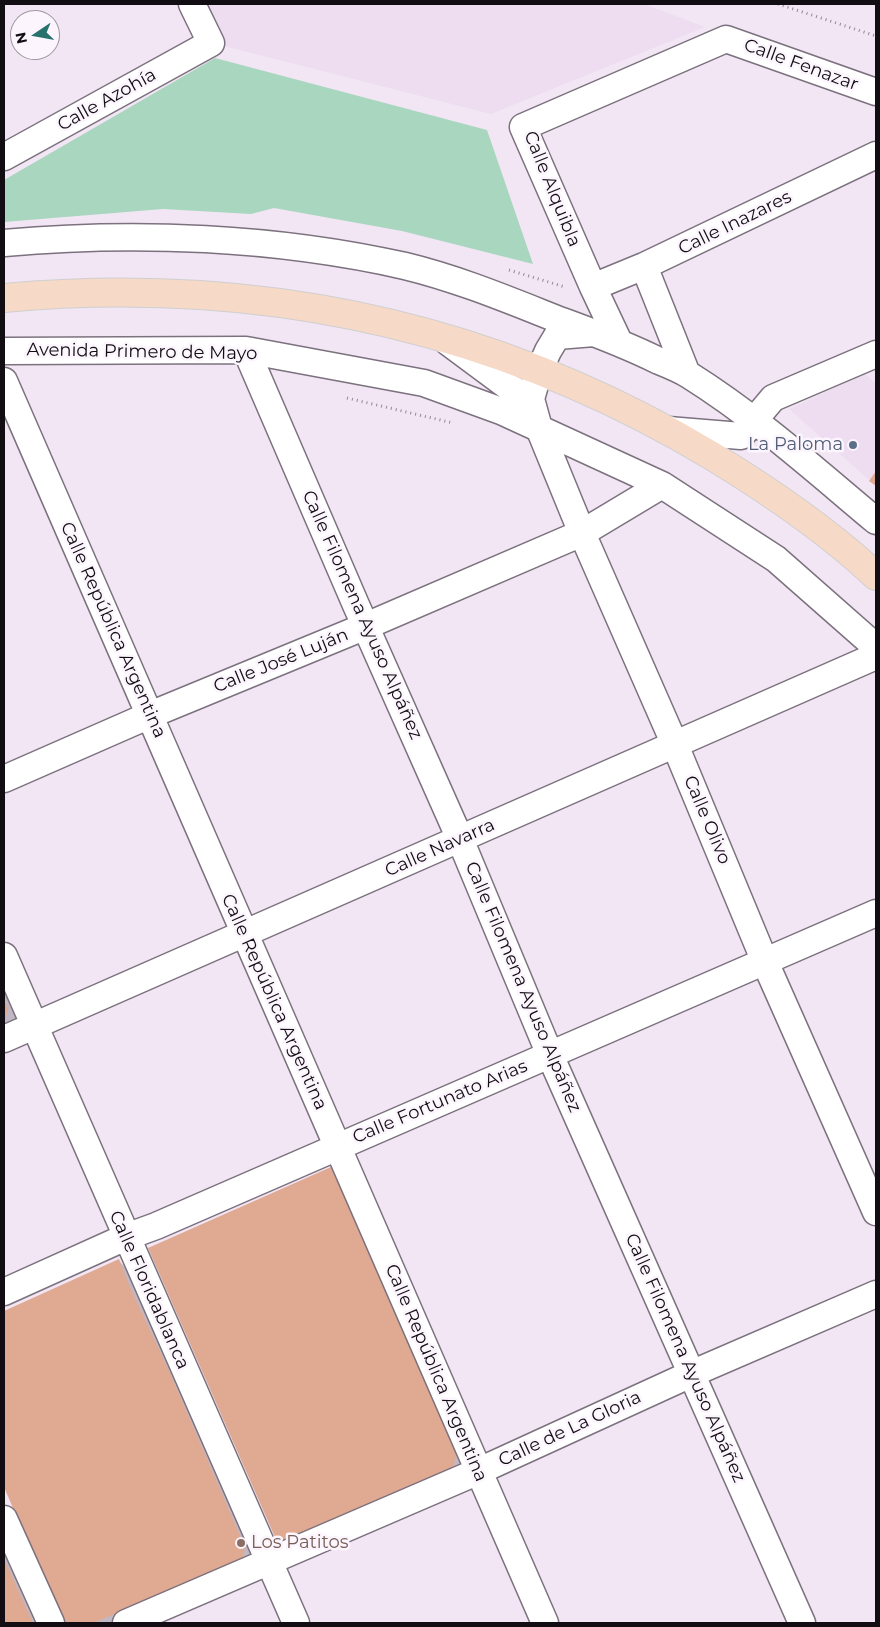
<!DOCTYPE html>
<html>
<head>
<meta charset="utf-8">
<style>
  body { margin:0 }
  #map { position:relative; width:880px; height:1627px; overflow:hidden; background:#f2e6f4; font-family:Montserrat,sans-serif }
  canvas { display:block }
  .frame { position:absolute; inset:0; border:5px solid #110d12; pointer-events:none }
  .north { position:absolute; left:10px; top:10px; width:50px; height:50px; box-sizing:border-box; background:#fcf5fe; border:1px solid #9e98a0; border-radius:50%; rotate:258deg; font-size:14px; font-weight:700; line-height:20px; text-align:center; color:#110d12 }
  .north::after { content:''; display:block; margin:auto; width:18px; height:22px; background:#28726e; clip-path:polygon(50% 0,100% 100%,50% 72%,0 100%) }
</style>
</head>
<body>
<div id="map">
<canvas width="880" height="1627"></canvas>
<div class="frame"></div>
<div class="north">N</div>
</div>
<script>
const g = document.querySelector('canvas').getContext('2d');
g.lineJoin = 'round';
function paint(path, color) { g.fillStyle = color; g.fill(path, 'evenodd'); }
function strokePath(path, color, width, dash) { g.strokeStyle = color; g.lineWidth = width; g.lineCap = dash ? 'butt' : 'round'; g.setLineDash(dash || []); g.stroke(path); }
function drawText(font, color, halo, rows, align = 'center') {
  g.font = font + ' Montserrat,sans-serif'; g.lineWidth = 5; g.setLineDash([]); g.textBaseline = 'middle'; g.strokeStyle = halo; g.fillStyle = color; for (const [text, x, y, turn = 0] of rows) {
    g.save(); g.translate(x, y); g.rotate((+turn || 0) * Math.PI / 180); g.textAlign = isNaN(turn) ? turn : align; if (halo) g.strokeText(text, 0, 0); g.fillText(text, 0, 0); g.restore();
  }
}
paint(new Path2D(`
  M203 4H644L705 27 491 114 224 46Z
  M865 374 876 384V486L789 409Z`), '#eedcf1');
paint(new Path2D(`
  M215 58 487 130 533 264 402 231 274 208 251 214 163 209 4 222V180Z`), '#a9d6bf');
paint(new Path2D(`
  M4 984 21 1024 4 1042Z
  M330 1169 341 1179 470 1469 466 1482 227 1422Z
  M119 1261 129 1271 140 1299 191 1411 199 1436 204 1441 249 1544H247L251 1555 249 1567 115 1623H64L4 1485V1313Z
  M4 1548 38 1623H4Z`), '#0003');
paint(new Path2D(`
  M876 471V486L869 481Z
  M4 999 8 1009 4 1023Z
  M331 1167 457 1455 452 1469 278 1544 148 1248Z
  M119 1259 130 1287 170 1373 245 1547 242 1560 156 1597 93 1623H62L4 1487V1311Z
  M4 1558 6 1563 33 1623H4Z`), '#e0a991');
const street = new Path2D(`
  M4 157 211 43 192 4
  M4 243C136 231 276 237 405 266 459 279 511 301 562 321 595 333 627 345 659 361 669 365 679 369 689 375 756 417 815 470 876 521
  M644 266 687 374
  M593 287 644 266 876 155
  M594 333 557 336 548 351 539 371 531 399 539 428 582 533 675 745 765 962 876 1212
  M448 342 510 388 531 399
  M619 342 593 287 523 127 726 39 876 92
  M246 350 356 605 460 839 550 1055 802 1623
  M4 351 246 350 424 383 501 411 662 485 776 559 876 647
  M4 381 545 1623
  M668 430 741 436 773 398 876 354
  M4 779 150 715 366 626 582 533 662 485
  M4 956 296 1623
  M4 1039 876 656
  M4 1292 126 1237 156 1226 876 913
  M4 1519 51 1623
  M126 1623 479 1471 691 1374 876 1294`);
const primary = new Path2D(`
  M4 298C256 275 494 325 712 456 768 490 828 531 876 576`);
strokePath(street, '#7c717e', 29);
strokePath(primary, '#cfcfd0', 30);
strokePath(new Path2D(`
  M778 4 876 36
  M509 270 565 287
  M347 398 453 423`), '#918993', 3, [1, 4]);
strokePath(street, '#fff', 26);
strokePath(primary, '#f6d9c7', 28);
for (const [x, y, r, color] of [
  [853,445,5,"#5c6f8a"],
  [241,1543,5,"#8d6e63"]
]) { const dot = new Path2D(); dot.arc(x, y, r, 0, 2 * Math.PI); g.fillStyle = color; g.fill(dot); strokePath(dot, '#fcf5fe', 2); }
drawText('18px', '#110d12', '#fcf5fe', [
  ["Calle Fenazar",801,65,20],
  ["Calle Azohía",107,100,-29],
  ["Calle Alquibla",552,189,68],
  ["Calle Inazares",735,223,-26],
  ["Avenida Primero de Mayo",142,352,1],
  ["Calle Filomena Ayuso Alpáñez",362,615,66],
  ["Calle República Argentina",113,630,66],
  ["Calle José Luján",281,661,-22],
  ["Calle Olivo",707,820,67],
  ["Calle Navarra",440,848,-24],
  ["Calle Filomena Ayuso Alpáñez",523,987,67],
  ["Calle República Argentina",274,1002,66],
  ["Calle Fortunato Arias",440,1102,-23],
  ["Calle Floridablanca",149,1290,66],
  ["Calle Filomena Ayuso Alpáñez",685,1358,66],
  ["Calle República Argentina",436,1373,67],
  ["Calle de La Gloria",570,1429,-25]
]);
drawText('18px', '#4e5e75', '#fcf5fe', [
  ["La Paloma",843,445]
], 'right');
drawText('18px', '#785e54', '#fcf5fe', [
  ["Los Patitos",251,1543]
], 'left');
</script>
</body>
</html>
